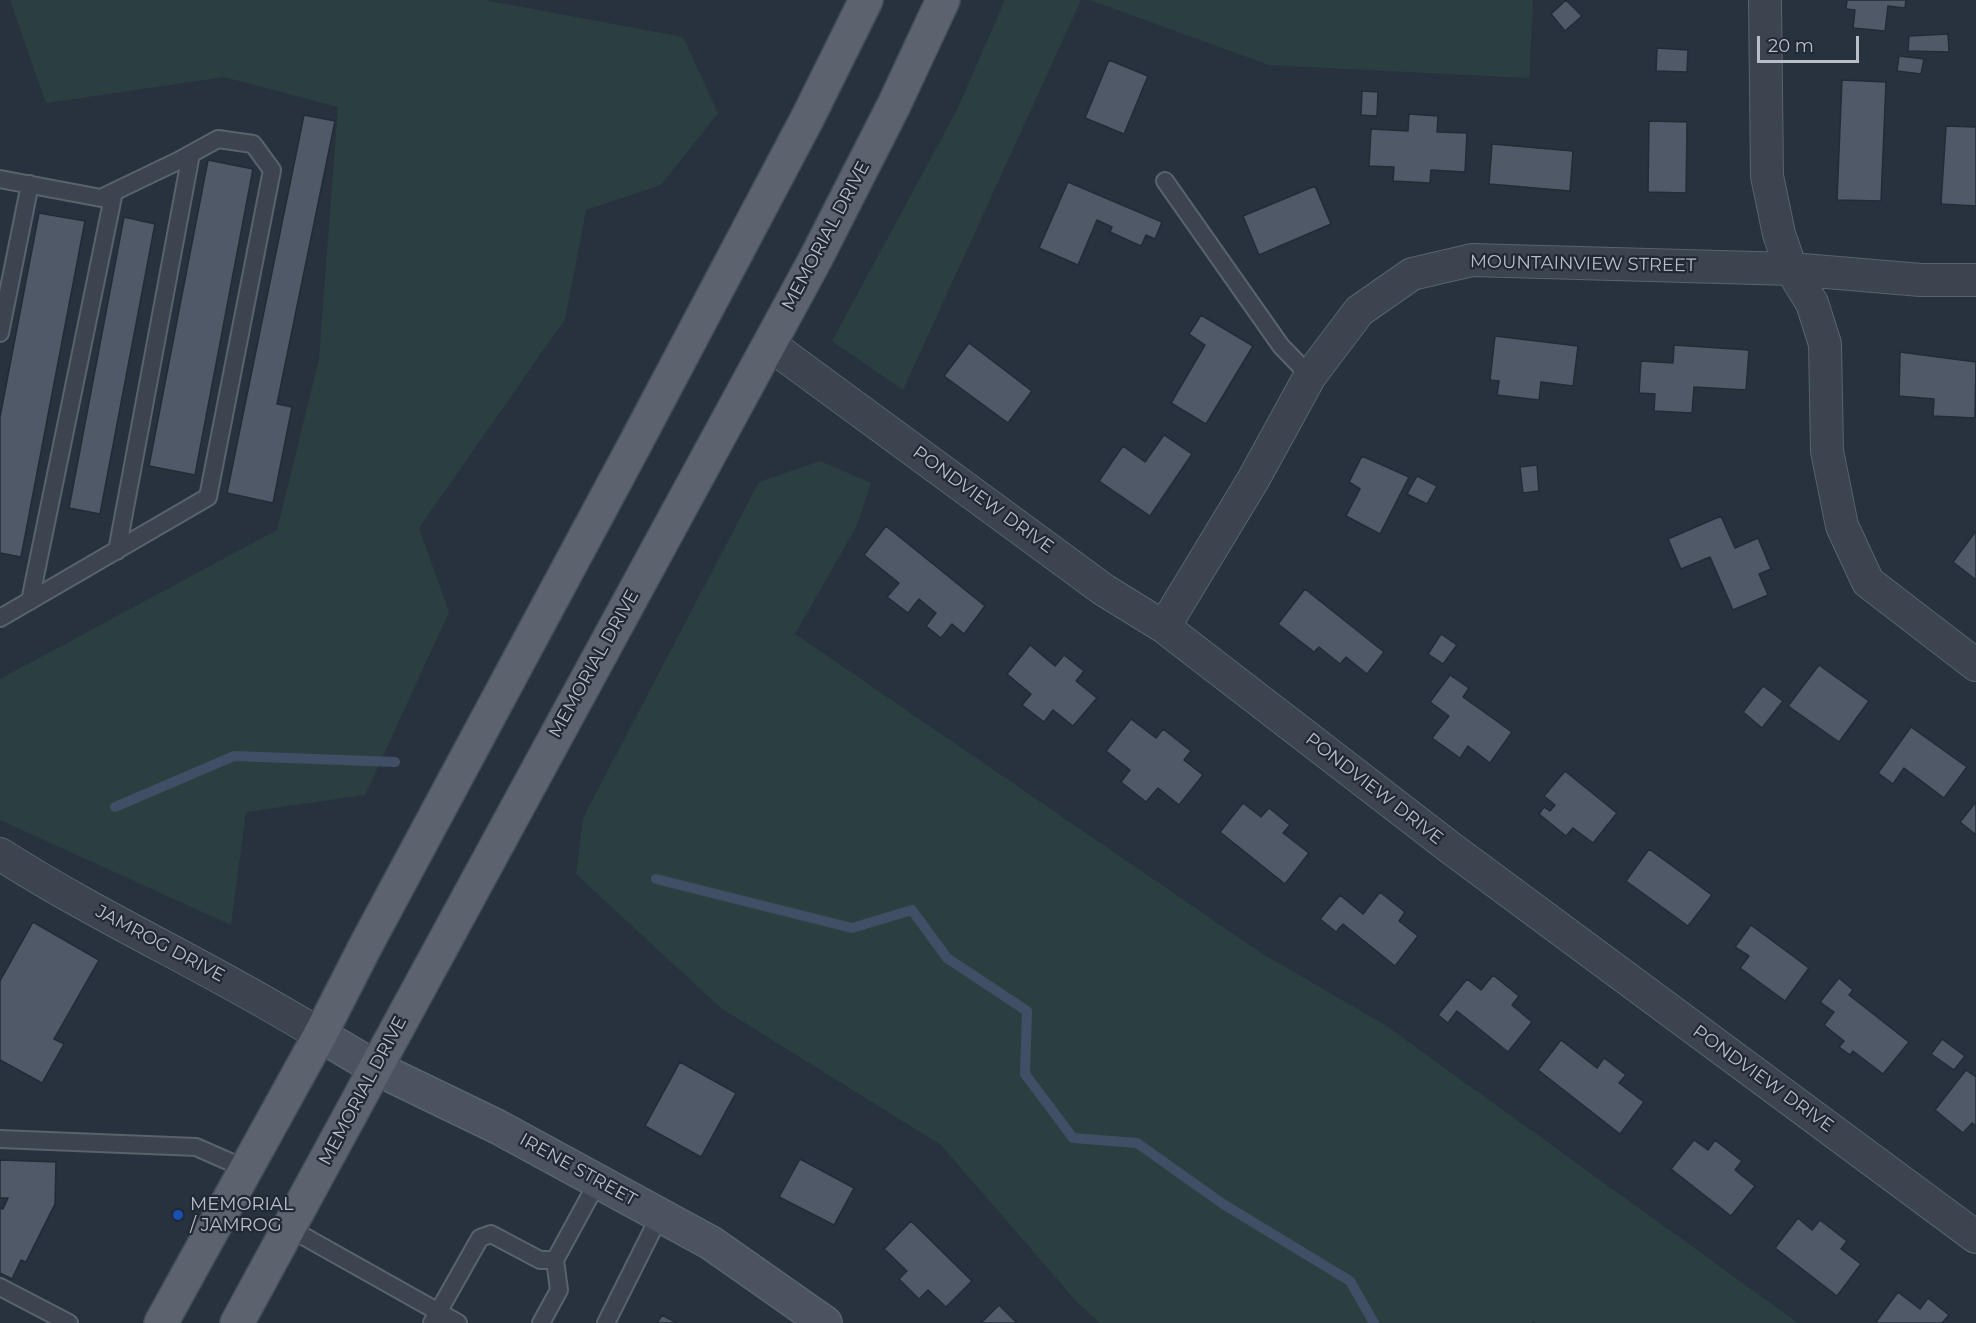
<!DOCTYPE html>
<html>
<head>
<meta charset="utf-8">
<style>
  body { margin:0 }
  #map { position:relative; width:1976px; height:1323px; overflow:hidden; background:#28323e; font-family:Montserrat,sans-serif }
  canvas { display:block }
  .scale { position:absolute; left:1757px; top:36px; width:102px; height:27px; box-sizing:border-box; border:3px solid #b9bfc9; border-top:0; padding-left:8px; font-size:18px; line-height:21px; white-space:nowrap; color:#b9bfc9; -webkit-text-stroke:4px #212934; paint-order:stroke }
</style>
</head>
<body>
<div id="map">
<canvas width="1976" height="1323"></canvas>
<div class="scale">20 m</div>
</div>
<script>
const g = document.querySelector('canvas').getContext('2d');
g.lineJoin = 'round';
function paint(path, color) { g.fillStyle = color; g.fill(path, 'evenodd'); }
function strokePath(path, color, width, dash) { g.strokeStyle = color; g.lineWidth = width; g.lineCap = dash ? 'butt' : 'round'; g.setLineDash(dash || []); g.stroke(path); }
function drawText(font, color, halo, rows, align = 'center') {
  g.font = font + ' Montserrat,sans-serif'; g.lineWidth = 4.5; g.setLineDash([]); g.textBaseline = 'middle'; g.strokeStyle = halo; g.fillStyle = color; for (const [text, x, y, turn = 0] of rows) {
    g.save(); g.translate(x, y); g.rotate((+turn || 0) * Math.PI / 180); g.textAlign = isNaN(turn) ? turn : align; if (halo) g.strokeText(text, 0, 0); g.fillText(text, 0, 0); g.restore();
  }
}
paint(new Path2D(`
  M10 0H484L683 37 718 113 661 185 586 210 565 319 419 528 449 612 365 795 246 812 231 925 0 820V679L277 530 319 359 338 107 224 77 46 103Z
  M1005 0H1081L903 390 832 341 957 110Z
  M1090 0H1533L1529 78 1269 65Z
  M820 461 871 483 857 525 795 634 1261 953 1385 1025 1798 1323H1537L1532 1321V1323H1100L1077 1302 941 1145 721 1008 576 874 583 818 759 482Z`), '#2b3f40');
strokePath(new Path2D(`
  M115 807 234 756 395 762
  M656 879 852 928 912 910 947 958 1027 1011 1025 1074 1073 1138 1137 1143 1223 1204 1350 1281 1374 1323`), '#404f66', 10);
const building = new Path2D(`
  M1566 0 1582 16 1565 31 1551 14Z
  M1847 0H1906L1905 8 1888 6 1885 31 1853 28 1855 10 1846 9Z
  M1948 34 1949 52 1908 51 1909 36Z
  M1657 48 1688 50 1687 72 1656 71Z
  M1899 56 1924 59 1921 74 1897 71Z
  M1109 60 1148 76 1124 134 1085 118Z
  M1842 80 1886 82 1881 201 1837 200Z
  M1362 91 1378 92 1377 116 1361 115Z
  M1409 114 1438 116 1437 132 1467 133 1465 172 1431 170 1430 183 1393 181 1394 167 1369 166 1371 129 1408 131Z
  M304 115 335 121 277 404 292 407 273 503 227 493Z
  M1649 121 1687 122 1686 193 1648 192Z
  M1946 126 1976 127V206L1941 204Z
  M1492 144 1573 151 1570 191 1489 184Z
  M208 160 253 169 195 475 149 466Z
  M1068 182 1162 222 1155 239 1146 235 1141 246 1110 232 1112 227 1097 220 1078 265 1039 248Z
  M1315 186 1331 224 1259 255 1243 216Z
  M39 213 85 221 21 557 0 553V417Z
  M124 217 155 224 100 514 69 508Z
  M1201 315 1253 346 1206 424 1171 403 1205 345 1189 334Z
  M1495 336 1578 346 1573 386 1541 382 1539 400 1497 395 1499 381 1490 380Z
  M969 343 1032 391 1008 423 944 376Z
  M1674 345 1749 350 1746 390 1694 387 1692 413 1654 411 1655 394 1639 393 1641 361 1673 363Z
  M1900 352 1976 362 1975 418 1933 416 1934 399 1899 396Z
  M1164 435 1192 454 1150 516 1099 481 1123 446 1145 462Z
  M1362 456 1409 477 1380 534 1346 516 1360 489 1349 482Z
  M1537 465 1539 491 1523 493 1520 467Z
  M1417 476 1437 486 1427 504 1407 494Z
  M1721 516 1735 548 1758 538 1771 569 1759 574 1768 595 1733 610 1710 557 1681 569 1668 539Z
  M886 526 985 606 964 634 952 624 941 638 926 626 936 613 919 599 908 613 887 597 899 583 864 555Z
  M1976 531V580L1953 562Z
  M1305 589 1384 652 1367 674 1346 657 1340 664 1319 647 1314 652 1278 624Z
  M1441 634 1457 645 1443 664 1428 654Z
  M1030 645 1055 666 1064 655 1084 671 1076 681 1097 698 1073 726 1053 710 1044 722 1022 705 1031 694 1007 674Z
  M1819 665 1869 701 1839 742 1788 706Z
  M1450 675 1469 688 1463 697 1512 732 1490 763 1468 746 1460 758 1432 738 1449 716 1430 702Z
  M1763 686 1783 701 1762 728 1743 712Z
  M1131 719 1156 738 1163 729 1191 751 1184 760 1203 775 1179 805 1158 788 1146 802 1121 782 1130 770 1106 751Z
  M1911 727 1967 767 1944 798 1904 768 1893 784 1878 773Z
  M1565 771 1617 813 1593 843 1573 828 1566 836 1539 814 1544 807 1550 811 1555 805 1544 796Z
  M1976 802V835L1960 822Z
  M1243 803 1261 817 1269 808 1290 825 1283 833 1309 853 1285 884 1220 832Z
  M1649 849 1712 895 1688 926 1626 881Z
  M1380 892 1405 912 1399 921 1418 936 1395 966 1343 924 1336 932 1320 919 1340 895 1363 914Z
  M33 922 99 960 54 1039 64 1044 42 1083 0 1060V981Z
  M1751 925 1809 968 1785 1001 1740 968 1749 956 1735 947Z
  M1493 975 1519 996 1512 1005 1532 1022 1508 1052 1457 1011 1448 1023 1438 1015 1467 979 1481 990Z
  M1839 978 1853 990 1849 995 1909 1042 1883 1074 1853 1051 1850 1055 1839 1047 1844 1041 1824 1025 1834 1012 1820 1002Z
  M1942 1039 1965 1056 1954 1070 1931 1054Z
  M1561 1040 1597 1068 1604 1058 1626 1075 1619 1083 1644 1102 1620 1134 1538 1070Z
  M680 1062 736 1093 701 1157 645 1126Z
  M1966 1070 1976 1077V1126L1972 1123 1963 1133 1935 1110Z
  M1694 1140 1708 1150 1715 1140 1742 1161 1735 1170 1755 1186 1731 1216 1671 1169Z
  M800 1159 854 1188 834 1225 779 1197Z
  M0 1160 56 1162 55 1204 26 1262 21 1260 12 1279 0 1273V1208L3 1209 8 1198H0Z
  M1798 1218 1812 1230 1820 1220 1847 1241 1841 1249 1861 1264 1837 1296 1775 1248Z
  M911 1221 972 1281 946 1307 928 1290 919 1299 899 1279 907 1271 884 1249Z
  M1898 1292 1920 1309 1928 1298 1949 1315 1942 1323H1878L1876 1322Z
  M999 1305 1017 1323H981Z
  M662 1315 677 1323H657Z`);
paint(building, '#4f5967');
strokePath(building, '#232b36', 1.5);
const lane = new Path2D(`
  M0 179 101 198 178 161 218 139 253 144 272 170 208 497 0 618
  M1165 181 1281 346 1310 376
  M0 333 30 184
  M117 551 191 154
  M30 601 114 192
  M0 1139 196 1147 246 1169
  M289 1228 458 1323
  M0 1287 69 1323
  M432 1323 480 1238 491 1234 540 1260H555L598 1181
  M541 1323 559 1290 555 1260
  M606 1323 660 1215`);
const street = new Path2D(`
  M1765 0 1767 176 1779 234 1791 269 1812 303 1825 344 1827 451 1842 526 1868 582 1976 665
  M769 344 1104 590 1164 627 1452 849 1976 1237
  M1164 627 1253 480 1310 376 1359 311 1412 274 1472 260 1791 269 1921 280H1976
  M0 854C103 920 216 970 320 1035`);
const secondary = new Path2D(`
  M320 1035 376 1068 498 1127 711 1243 825 1323`);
const primary = new Path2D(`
  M161 1323 320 1035 366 945 634 446 807 119 866 0
  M237 1323 815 260 894 105 943 0`);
strokePath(lane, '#5a626c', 20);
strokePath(street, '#5a626c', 34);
strokePath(secondary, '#5a626c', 36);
strokePath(primary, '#464d58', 36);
strokePath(lane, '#3c444f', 16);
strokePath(street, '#3c444f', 32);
strokePath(secondary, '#4b5361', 33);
strokePath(primary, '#5b636e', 33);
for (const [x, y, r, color] of [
  [178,1215,6,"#1a4fb4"]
]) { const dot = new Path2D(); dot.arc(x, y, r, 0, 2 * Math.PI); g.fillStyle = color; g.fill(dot); strokePath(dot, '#212934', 2); }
drawText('18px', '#b9bfc9', '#212934', [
  ["MEMORIAL DRIVE",826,236,-62],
  ["MOUNTAINVIEW STREET",1583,264,1],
  ["PONDVIEW DRIVE",983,500,36],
  ["MEMORIAL DRIVE",594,664,-61],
  ["PONDVIEW DRIVE",1374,789,38],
  ["JAMROG DRIVE",160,944,28],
  ["PONDVIEW DRIVE",1763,1079,36],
  ["MEMORIAL DRIVE",363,1091,-62],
  ["IRENE STREET",578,1170,29]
]);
drawText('18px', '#b9bfc9', '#212934', [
  ["MEMORIAL",190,1205],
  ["/ JAMROG",190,1226]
], 'left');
</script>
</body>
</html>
